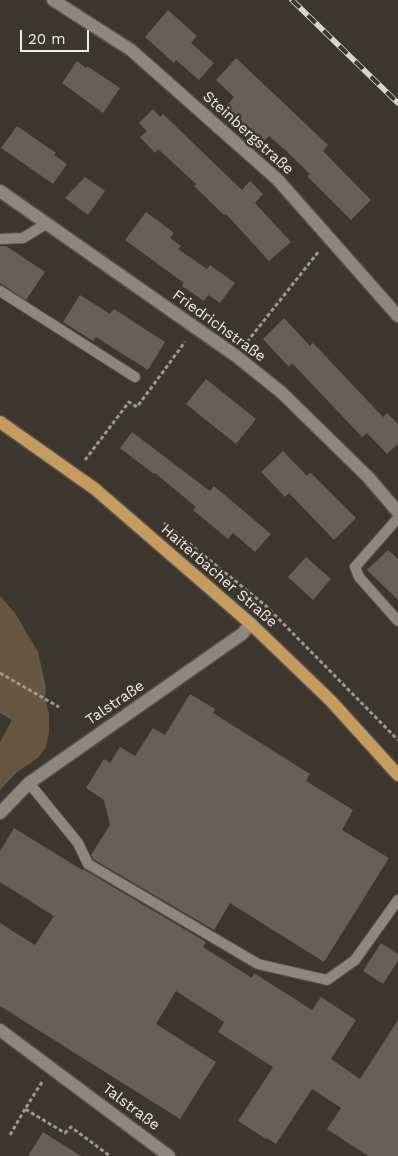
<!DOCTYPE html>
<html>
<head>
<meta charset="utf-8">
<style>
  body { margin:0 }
  #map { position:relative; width:398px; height:1156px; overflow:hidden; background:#3b362e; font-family:"Work Sans",sans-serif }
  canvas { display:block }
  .scale { position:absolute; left:20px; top:30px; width:69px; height:22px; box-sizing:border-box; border:2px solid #efebe6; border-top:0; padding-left:6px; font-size:15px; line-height:18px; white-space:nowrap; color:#efebe6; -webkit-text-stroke:4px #3b362e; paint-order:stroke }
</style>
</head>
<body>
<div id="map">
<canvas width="398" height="1156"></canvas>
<div class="scale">20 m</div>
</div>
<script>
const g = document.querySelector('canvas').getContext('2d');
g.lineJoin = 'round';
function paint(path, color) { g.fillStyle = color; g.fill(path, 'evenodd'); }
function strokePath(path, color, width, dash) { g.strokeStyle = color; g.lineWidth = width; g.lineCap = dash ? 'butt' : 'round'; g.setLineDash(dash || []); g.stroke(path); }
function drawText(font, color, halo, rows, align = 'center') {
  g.font = font + ' "Work Sans",sans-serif'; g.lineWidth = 5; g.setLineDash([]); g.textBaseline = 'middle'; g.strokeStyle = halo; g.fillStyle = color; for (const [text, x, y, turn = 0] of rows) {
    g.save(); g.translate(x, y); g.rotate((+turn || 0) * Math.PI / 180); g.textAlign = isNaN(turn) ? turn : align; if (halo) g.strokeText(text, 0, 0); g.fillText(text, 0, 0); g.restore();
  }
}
paint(new Path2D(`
  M0 596 15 613 38 652 46 688 45 700 49 713V733L46 747 39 757 16 773 0 790V742L12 720 0 713Z`), '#685740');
paint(new Path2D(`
  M168 10 197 36 191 43 214 63 199 80 176 60 174 63 145 37Z
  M236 58 328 145 323 151 371 200 351 220 307 176 310 174 284 149 269 136 262 143 224 109 234 97 216 80Z
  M77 61 86 68 87 66 120 88 103 113 62 83Z
  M153 109 160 117 163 114 242 190 250 181 263 194 255 203 291 242 269 261 226 214 224 215 194 186 196 184 158 149 155 153 140 137 147 131 139 123Z
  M17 126 56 153 54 155 67 164 53 184 1 148Z
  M85 177 105 191 88 215 65 198Z
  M146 212 174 233 170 238 181 246 178 249 207 269 210 265 235 283 220 303 208 295 204 301 182 286 184 283 125 240Z
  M0 246H6L45 272 26 300 0 283Z
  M80 295 110 314 114 309 165 342 148 370 96 337 93 341 63 322Z
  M284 318 310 346 313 343 383 417 387 413 398 424V444L387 454 367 433 362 437 292 363 289 367 263 339Z
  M206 379 256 419 236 444 186 404Z
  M132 432 210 491 214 486 271 534 255 552 233 533 228 539 193 510 196 507 155 473 154 474 120 448Z
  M283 451 307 476 310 472 356 518 334 540 289 493 285 497 261 472Z
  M388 550 398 559V600L367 570Z
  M306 557 331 579 313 600 288 577Z
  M190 694 215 709 213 713 310 774 306 781 353 810 342 830 389 858 324 962 230 903 214 930 93 859 91 855 110 825 104 800 86 788 104 759 110 763 120 747 135 756 153 728 165 735Z
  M14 828 82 870 83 869 206 942 203 947 252 978 254 973 312 1010 321 997 356 1020 331 1059 360 1079 398 1020V1156H368L327 1129 341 1108 312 1089 276 1144 267 1138 266 1139 238 1121 273 1067 218 1032 224 1022 176 991 156 1024 216 1062 180 1119 0 1006V923L35 945 54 916 0 882V851Z
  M381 943 398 954V961L383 984 363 971Z
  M43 1132 81 1156H28Z`), '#676058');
const lane = new Path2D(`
  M0 239 23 238 46 224
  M0 291 135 377
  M398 518 355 567 359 577 398 621
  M29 783 78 843 88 864 258 964 327 980 355 960 398 900`);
const street = new Path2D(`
  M53 0 131 50 278 180 398 316
  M0 191 236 356 281 392 368 477 398 512
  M0 813 29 783 242 634 251 624
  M0 1030 169 1156`);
const primary = new Path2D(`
  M0 422 95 489 251 624 331 701 398 775`);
strokePath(lane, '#57534c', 12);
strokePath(street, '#57534c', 15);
strokePath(primary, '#57534c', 15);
strokePath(new Path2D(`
  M247 342 319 251
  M85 460 129 402 137 407 185 342
  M164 523 266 606 398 740
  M0 673 59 707
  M42 1082 25 1109 65 1133 71 1127 110 1156
  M10 1135 25 1109`), '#9d9992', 3, [4, 2.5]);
strokePath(lane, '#8e877e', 10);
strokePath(street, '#8e877e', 12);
strokePath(primary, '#c59c5e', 12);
const rail = new Path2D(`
  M292 0 398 103`);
strokePath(rail, '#d8d4cf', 5.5);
strokePath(rail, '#3b362e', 4, [11]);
drawText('15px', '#efebe6', '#3b362e', [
  ["Steinbergstraße",248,133,42],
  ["Friedrichstraße",219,326,36],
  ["Haiterbacher Straße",219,576,41],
  ["Talstraße",115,703,-34],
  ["Talstraße",131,1107,37]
]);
</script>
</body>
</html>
